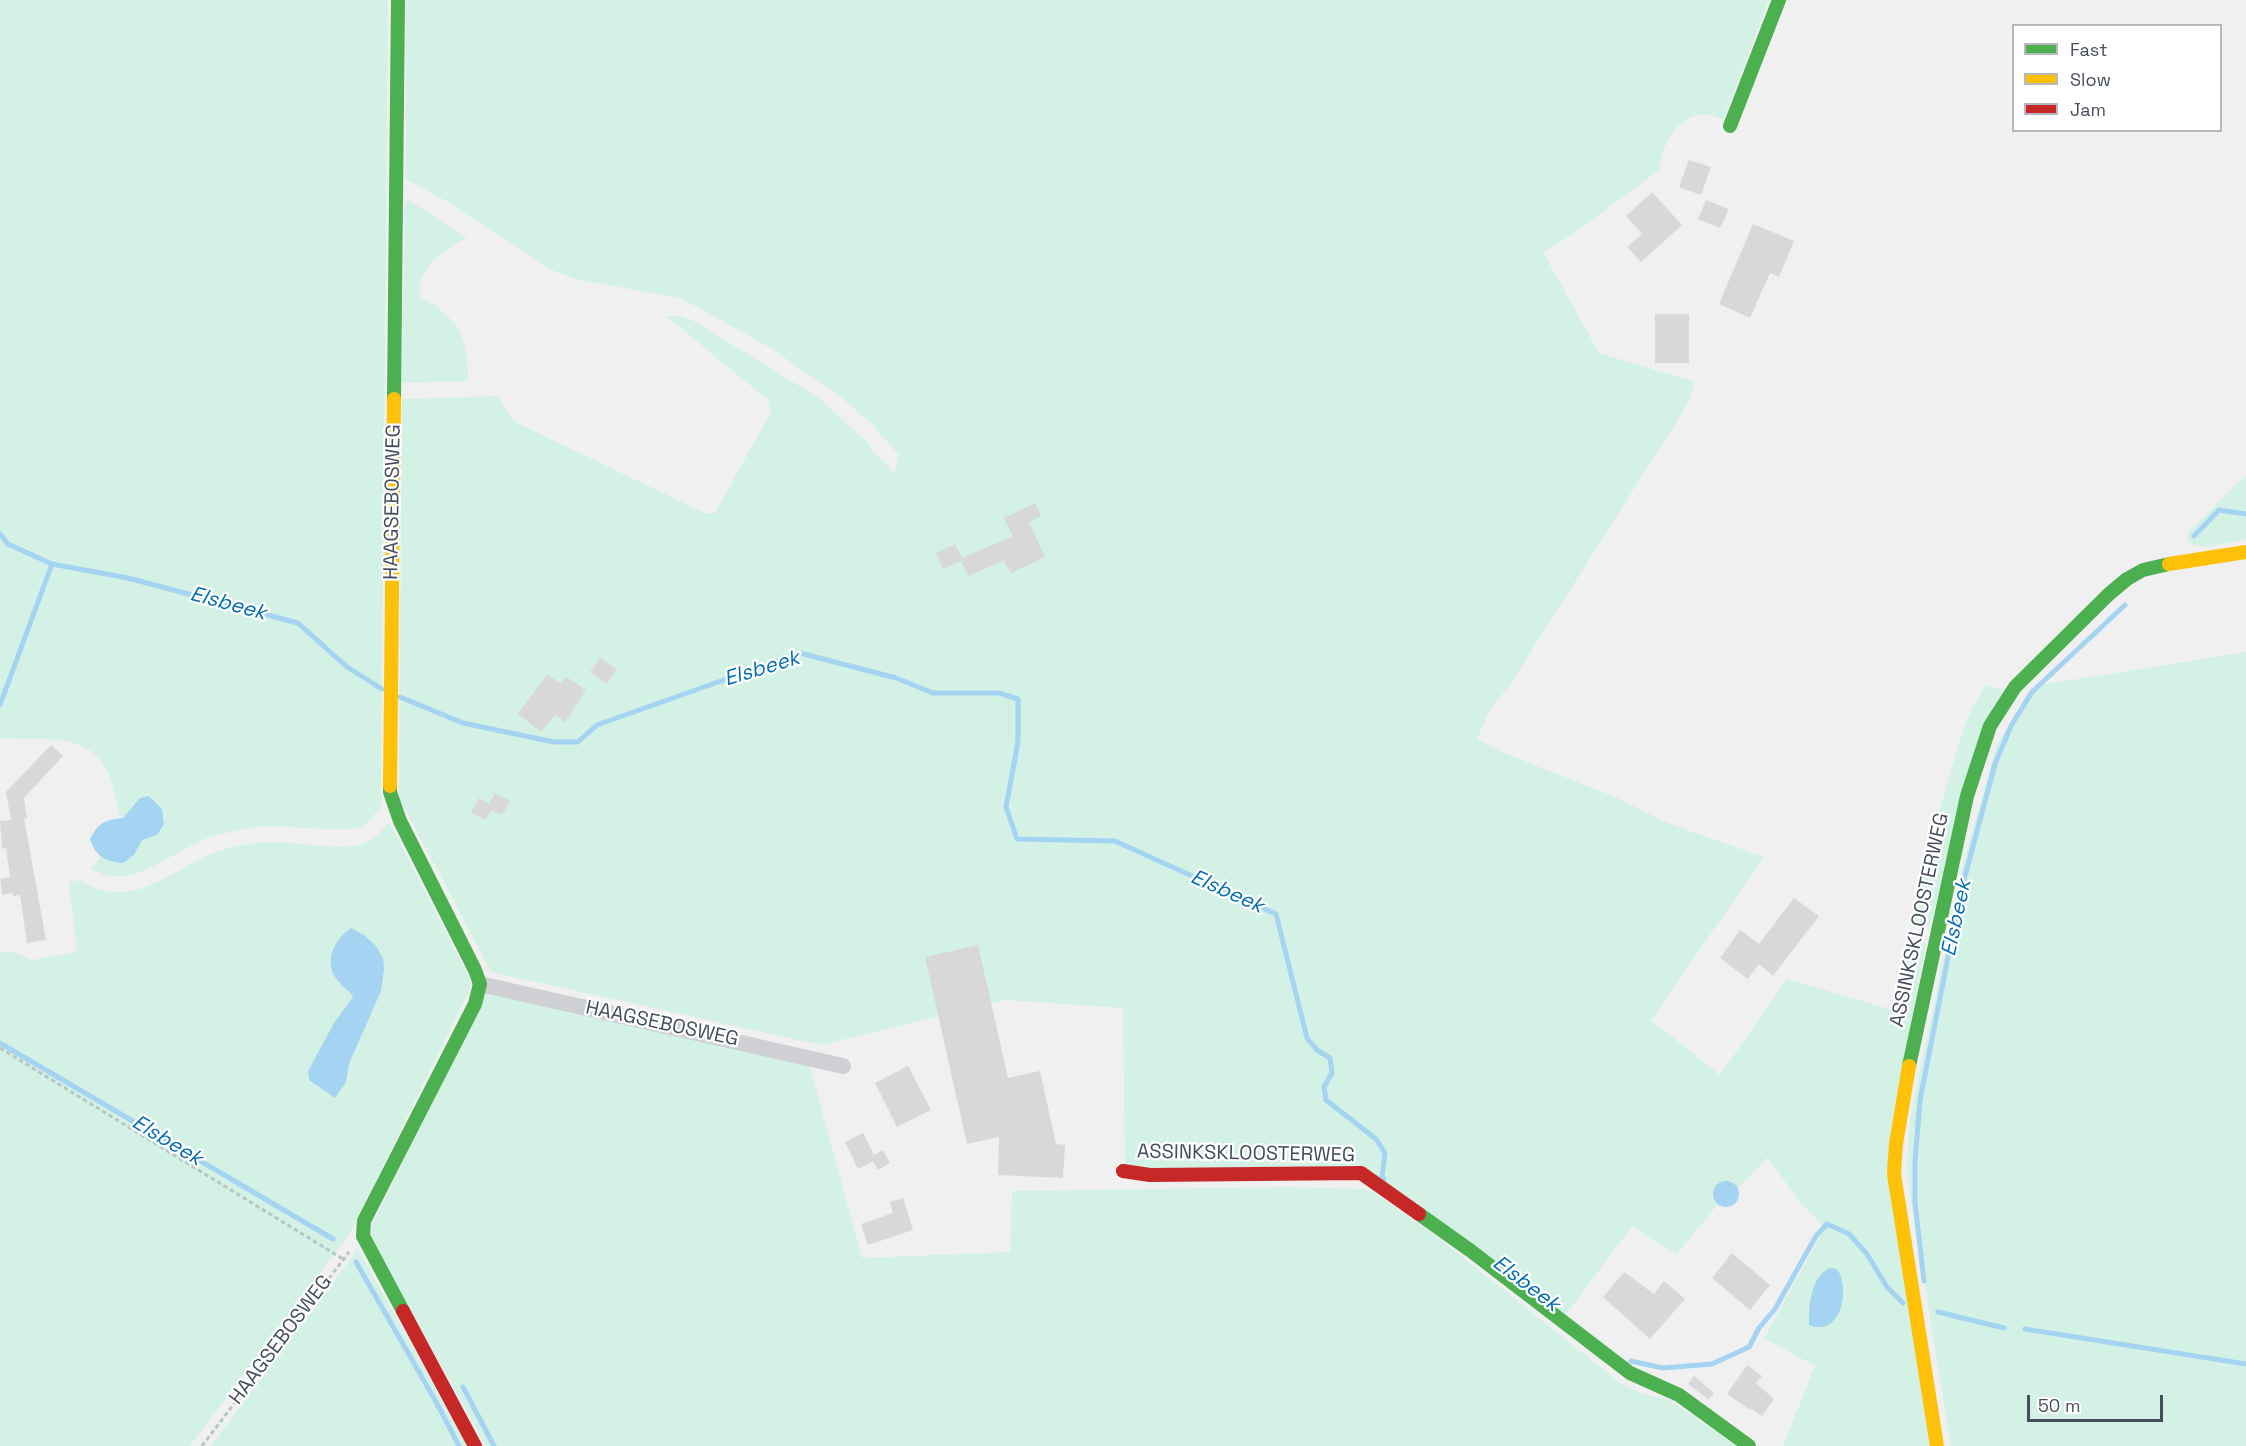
<!DOCTYPE html>
<html>
<head>
<meta charset="utf-8">
<style>
  body { margin:0 }
  #map { position:relative; width:2246px; height:1446px; overflow:hidden; background:#f1f0f0; font-family:"Space Grotesk",sans-serif }
  canvas { display:block }
  .legend { position:absolute; left:2012px; top:24px; width:210px; height:108px; box-sizing:border-box; background:#fff; border:2px solid #b5b8bf; margin:0; padding:8px 10px; list-style:none; font-size:18px; color:#464e5e }
  .legend li { display:flex; align-items:center; gap:12px; height:30px }
  .legend b { width:30px; border:2px solid #b5b8bf }
  .scale { position:absolute; left:2027px; top:1395px; width:136px; height:27px; box-sizing:border-box; border:3px solid #464e5e; border-top:0; padding-left:8px; font-size:18px; line-height:21px; white-space:nowrap; color:#464e5e; -webkit-text-stroke:4px #fff; paint-order:stroke }
</style>
</head>
<body>
<div id="map">
<canvas width="2246" height="1446"></canvas>
<ul class="legend">
<li><b style="height:8px;background:#4caf50"></b>Fast</li>
<li><b style="height:8px;background:#ffc107"></b>Slow</li>
<li><b style="height:8px;background:#c62828"></b>Jam</li>
</ul>
<div class="scale">50 m</div>
</div>
<script>
const g = document.querySelector('canvas').getContext('2d');
g.lineJoin = 'round';
function paint(path, color) { g.fillStyle = color; g.fill(path, 'evenodd'); }
function strokePath(path, color, width, dash) { g.strokeStyle = color; g.lineWidth = width; g.lineCap = dash ? 'butt' : 'round'; g.setLineDash(dash || []); g.stroke(path); }
function drawText(font, color, halo, rows, align = 'center') {
  g.font = font + ' "Space Grotesk",sans-serif'; g.lineWidth = 4.5; g.setLineDash([]); g.textBaseline = 'middle'; g.strokeStyle = halo; g.fillStyle = color; for (const [text, x, y, turn = 0] of rows) {
    g.save(); g.translate(x, y); g.rotate((+turn || 0) * Math.PI / 180); g.textAlign = isNaN(turn) ? turn : align; if (halo) g.strokeText(text, 0, 0); g.fillText(text, 0, 0); g.restore();
  }
}
paint(new Path2D(`
  M0 0H388L381 806C375 813 368 826 358 828 352 830 343 828 336 829 302 830 269 821 235 831 222 834 208 837 196 843 164 858 126 892 91 868L101 856 112 862 134 855 142 840 157 835V803L151 800 133 805 127 814 121 818C116 803 112 778 104 765 82 730 34 742 0 738Z
  M406 0H1769L1723 120C1688 101 1662 137 1659 170L1573 234 1543 252 1599 353 1695 382 1687 405 1509 686 1488 713 1477 739 1504 753 1615 797 1665 822 1764 857 1651 1020 1720 1075 1787 979 1896 1011 1911 940 1926 944 1891 1129 1931 1446H1783L1815 1366 1764 1338 1825 1228 1797 1199 1768 1157 1738 1188 1731 1181 1721 1182 1713 1189V1199L1718 1204 1676 1255 1632 1226 1561 1321 1367 1173 1125 1175 1123 1008 1006 1000 821 1045 491 972 399 797 402 399 498 396 504 408 517 423 707 514 715 513 771 412 767 399 666 316H681L692 320 819 398 870 445 873 451 894 473 899 455 868 420 837 394 769 347 681 298 579 280 554 271 446 201 406 179Z
  M408 200 467 238C444 248 416 269 420 297 458 316 469 340 468 381L402 383 405 206Z
  M2246 475V539C2229 542 2200 553 2187 540L2188 532Z
  M2246 652V1446H1951L1909 1188 1907 1164 1910 1119 1962 868 1997 744 2027 694 2034 686Z
  M1986 685 2003 690 1929 927 1915 922V912C1926 866 1936 820 1950 774 1959 742 1967 713 1986 685Z
  M389 822 470 979V989L350 1233 190 1446H0V951L16 953 32 960 77 952 69 882 80 880C124 910 163 878 202 858 222 848 251 842 273 842 300 842 351 854 373 839 379 835 384 828 389 822ZM349 989 381 991 349 1064 346 1082 335 1097 309 1081 308 1071 353 996Z
  M487 992 809 1063 862 1258 1010 1252 1012 1191 1288 1187 1362 1189 1373 1192 1432 1233 1619 1382 1640 1393 1669 1400 1737 1446H486L368 1233Z
  M358 1249 467 1446H211Z`), '#d3f1e4');
paint(new Path2D(`
  M149 796 162 809 164 824 157 835 142 840 134 855 123 863C106 862 95 856 90 839 99 822 105 820 123 818L140 798Z
  M351 928 364 935 376 946 383 958 384 969 381 991 349 1064 346 1082 335 1098 309 1080 308 1071 334 1023 353 997C349 990 344 988 339 982 322 964 334 939 351 928Z
  M1713 1194a13 13 0 1 1 26 0a13 13 0 1 1-26 0Z
  M1830 1268 1837 1269C1851 1289 1841 1338 1809 1325 1809 1305 1810 1278 1830 1268Z`), '#a5d3f2');
strokePath(new Path2D(`
  M0 534 8 544 52 564 128 578 298 623 347 667 382 689
  M2194 536 2219 510 2246 514
  M400 697 463 723 554 742H578L597 725 800 653 896 678 933 693H999L1018 699V742L1006 807 1017 839 1115 841 1276 914 1307 1038 1317 1050 1330 1058 1332 1073 1324 1087 1326 1100 1376 1139 1385 1153 1382 1177 1384 1179
  M0 705 52 564
  M0 1043 333 1239
  M356 1262 435 1400 459 1446
  M1924 1281 1915 1203V1161L1920 1100 1961 891 1995 764 2011 726 2032 692 2125 605
  M1938 1312 2004 1328
  M2025 1329 2246 1364
  M1631 1361 1663 1368 1712 1364 1749 1347 1759 1328 1775 1309 1816 1236 1827 1224 1849 1234 1867 1254 1887 1287 1903 1303
  M463 1387 494 1446`), '#a5d3f2', 5);
paint(new Path2D(`
  M1689 160 1711 167 1701 195 1679 187Z
  M1652 192 1682 225 1641 262 1627 247 1642 234 1626 216Z
  M1706 200 1729 209 1720 228 1698 219Z
  M1753 224 1794 241 1779 277 1770 273 1750 318 1719 304Z
  M1655 314H1689V363H1655Z
  M1035 503 1041 516 1029 522 1045 557 1011 573 1004 560 969 576 961 561 943 569 936 553 955 544 962 558 1013 536 1004 518Z
  M600 658 617 669 607 684 590 672Z
  M547 675 561 683 566 677 586 690 565 722 555 715 541 732 518 714Z
  M51 745 63 756 24 798 27 818H24L46 940 27 943 20 895 13 896V893L2 895 0 879 10 877 6 848 2 849 0 821 11 820 6 792Z
  M495 793 510 801 502 815 491 810 485 820 471 812 479 798 489 804Z
  M1794 898 1819 916 1773 976 1759 964 1748 979 1720 958 1740 930 1759 944Z
  M978 945 1008 1078 1040 1071 1056 1144 1065 1145 1063 1178 998 1175 999 1137 967 1144 925 957Z
  M908 1066 931 1110 897 1127 875 1083Z
  M863 1133 874 1155 883 1150 890 1163 878 1170 873 1161 858 1169 845 1142Z
  M903 1198 913 1230 868 1245 861 1224 893 1213 890 1202Z
  M1732 1253 1770 1285 1750 1310 1712 1278Z
  M1624 1272 1654 1294 1664 1281 1685 1299 1650 1339 1603 1297Z
  M1747 1365 1762 1376 1756 1383 1774 1399 1762 1416 1751 1408 1750 1410 1727 1394Z
  M1694 1376 1714 1393 1709 1400 1688 1384Z`), '#d8d8da');
strokePath(new Path2D(`
  M0 1048 343 1259
  M202 1446 349 1252`), '#b8c6c5', 3, [4.5, 3]);
strokePath(new Path2D(`
  M480 984 843 1066`), '#ced0d4', 16);
strokePath(new Path2D(`
  M1730 126 1779 0
  M394 399 398 0
  M390 786V792L400 821 475 970 480 984 475 1004 364 1221 363 1236 403 1311
  M1909 1066 1967 796 1990 726 2015 687 2109 594 2127 579 2143 570 2169 564
  M1419 1214 1471 1251 1630 1373 1679 1395 1749 1446`), '#4caf50', 14);
strokePath(new Path2D(`
  M2169 564 2246 552
  M390 786 394 399
  M1909 1066 1896 1144 1894 1174 1937 1446`), '#ffc107', 14);
strokePath(new Path2D(`
  M1123 1171 1150 1175 1361 1173 1419 1214
  M403 1311 475 1446`), '#c62828', 14);
drawText('20px', '#464e5e', '#fff', [
  ["HAAGSEBOSWEG",393,502,-89],
  ["ASSINKSKLOOSTERWEG",1920,920,-78],
  ["HAAGSEBOSWEG",662,1024,12],
  ["ASSINKSKLOOSTERWEG",1246,1154,1],
  ["HAAGSEBOSWEG",281,1340,-53]
]);
drawText('italic 21px', '#026cb5', '#fff', [
  ["Elsbeek",228,604,15],
  ["Elsbeek",762,669,-17],
  ["Elsbeek",1227,892,24],
  ["Elsbeek",1957,918,-78],
  ["Elsbeek",167,1141,31],
  ["Elsbeek",1526,1284,37]
]);
</script>
</body>
</html>
